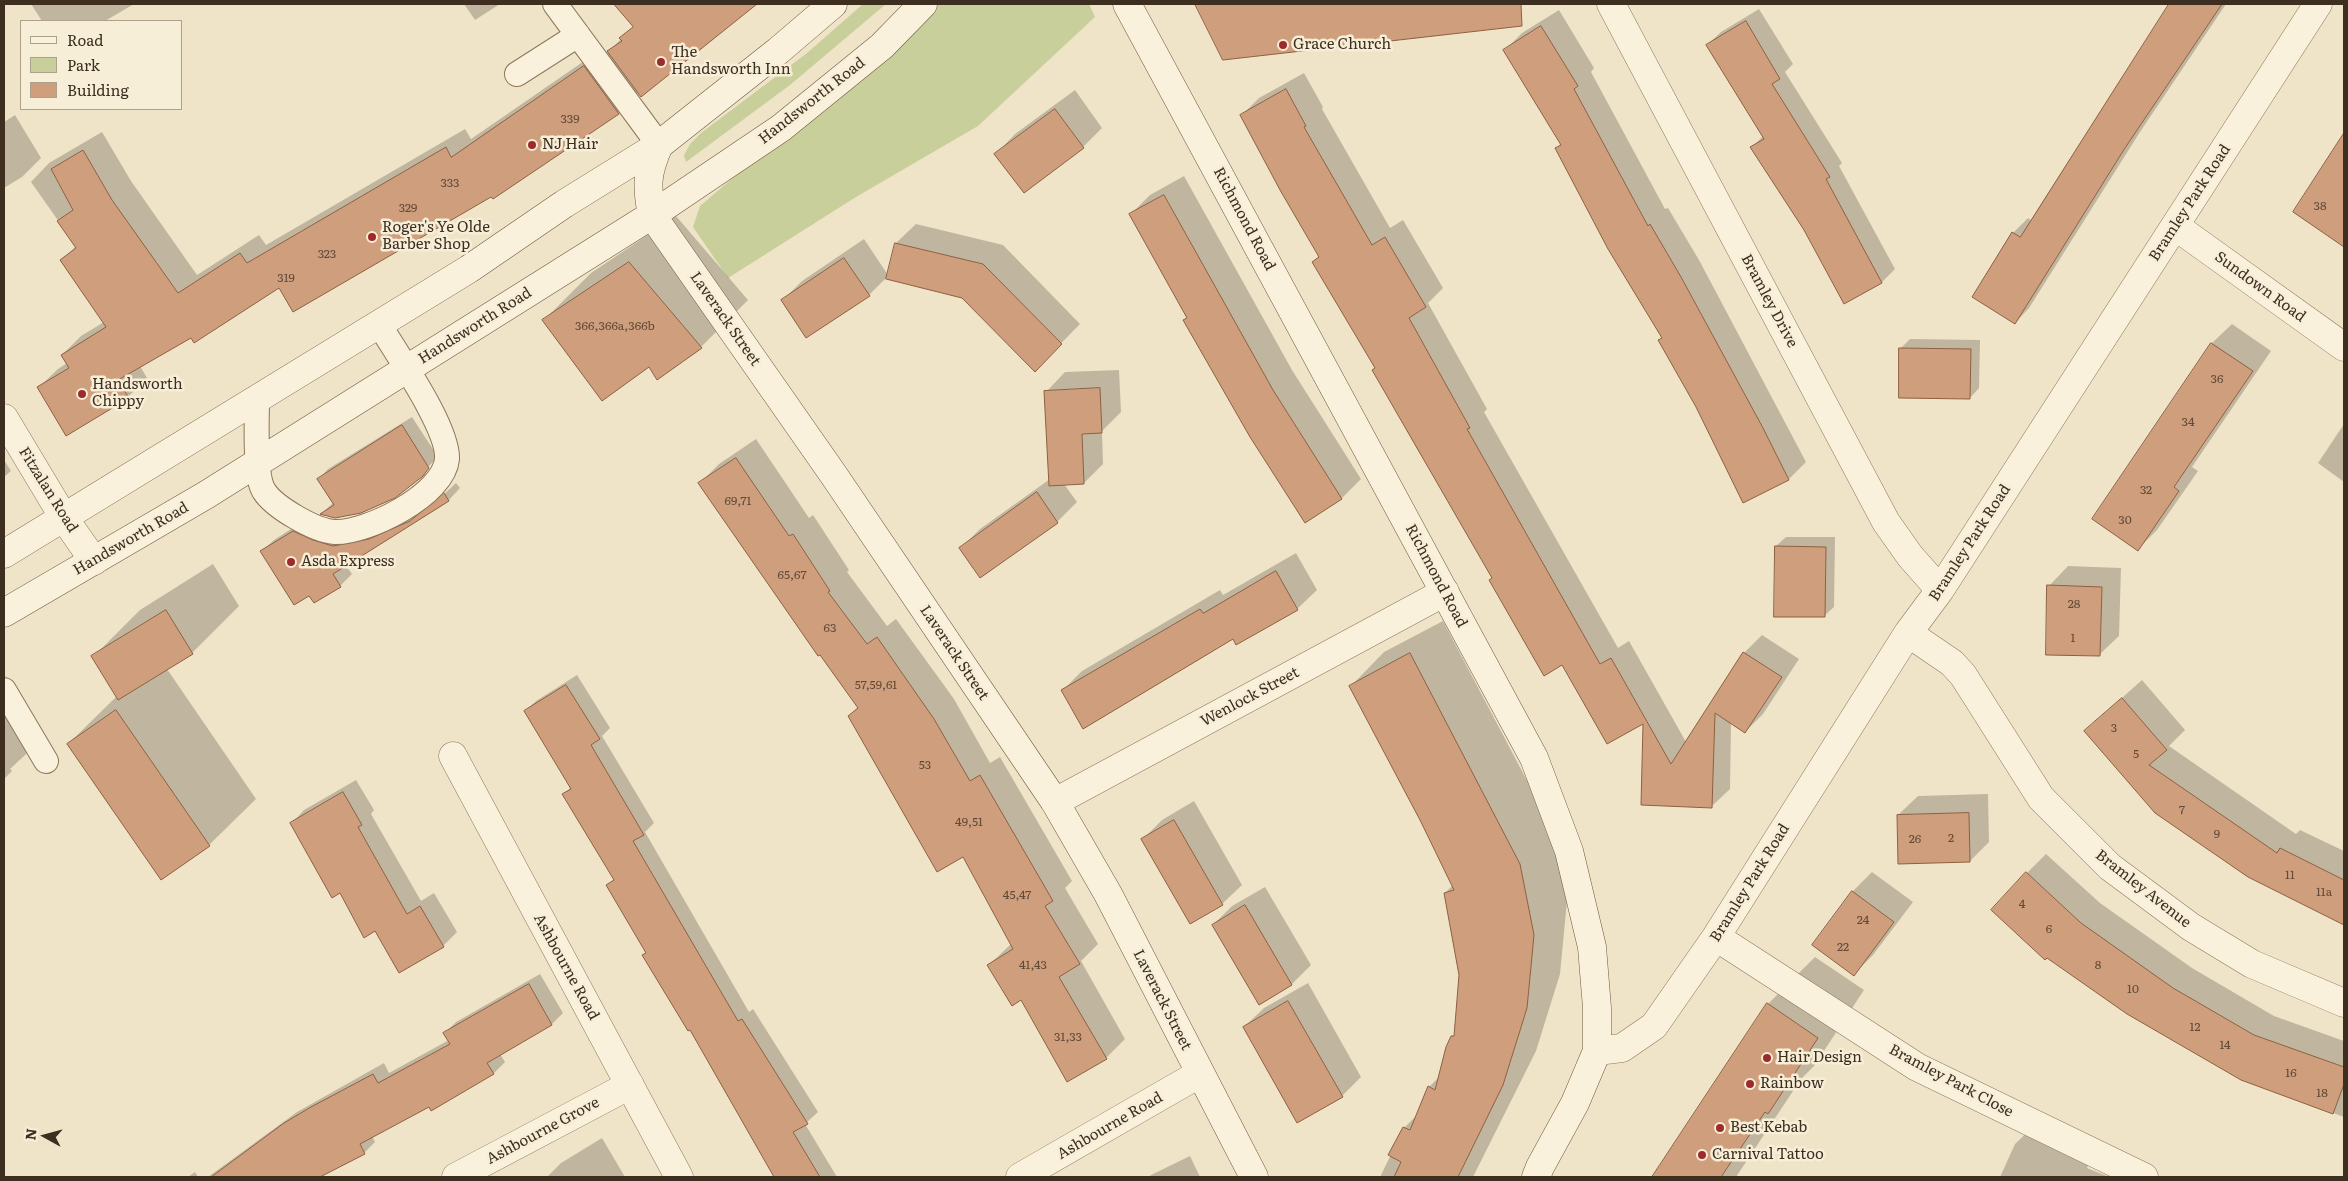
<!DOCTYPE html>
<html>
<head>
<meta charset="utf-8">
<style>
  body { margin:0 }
  #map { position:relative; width:2348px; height:1181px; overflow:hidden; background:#f0e4c8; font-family:Literata,serif }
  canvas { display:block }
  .frame { position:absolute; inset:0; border:5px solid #3d2e20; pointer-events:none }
  .legend { position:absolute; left:20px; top:20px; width:162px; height:90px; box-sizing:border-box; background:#f7eed8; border:1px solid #ada18e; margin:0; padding:6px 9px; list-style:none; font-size:15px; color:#3d2e20 }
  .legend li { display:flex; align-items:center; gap:10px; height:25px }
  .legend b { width:25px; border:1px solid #ada18e }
  .north { position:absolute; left:20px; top:1111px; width:50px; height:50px; -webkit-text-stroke:4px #f7eed8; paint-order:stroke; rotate:277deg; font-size:14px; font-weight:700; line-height:20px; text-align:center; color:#3d2e20 }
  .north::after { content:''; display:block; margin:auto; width:18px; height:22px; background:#3d2e20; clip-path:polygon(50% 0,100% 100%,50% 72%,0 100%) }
</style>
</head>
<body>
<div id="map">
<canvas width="2348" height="1181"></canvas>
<div class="frame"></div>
<ul class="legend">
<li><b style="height:6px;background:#faf1dc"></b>Road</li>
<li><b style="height:14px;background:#c9cf9b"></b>Park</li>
<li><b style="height:14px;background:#cf9f7d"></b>Building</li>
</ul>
<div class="north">N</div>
</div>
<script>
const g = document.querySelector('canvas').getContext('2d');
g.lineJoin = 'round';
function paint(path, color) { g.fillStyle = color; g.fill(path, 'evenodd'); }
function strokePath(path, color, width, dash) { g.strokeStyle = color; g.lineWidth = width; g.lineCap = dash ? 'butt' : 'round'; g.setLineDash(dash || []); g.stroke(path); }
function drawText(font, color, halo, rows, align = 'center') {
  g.font = font + ' Literata,serif'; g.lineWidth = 5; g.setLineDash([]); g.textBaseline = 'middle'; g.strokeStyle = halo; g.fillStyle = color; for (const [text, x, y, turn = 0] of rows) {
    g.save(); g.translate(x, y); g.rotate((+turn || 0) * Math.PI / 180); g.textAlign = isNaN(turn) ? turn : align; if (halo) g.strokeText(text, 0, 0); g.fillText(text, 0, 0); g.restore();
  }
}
paint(new Path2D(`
  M863 4H886L790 85 686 162 684 155 690 144 701 133 807 53Z
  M937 4H1089L1095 17 978 126 856 197 728 278 693 227 700 206 749 164 874 69Z`), '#c9cf9b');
paint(new Path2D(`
  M31 4H134L105 21H42Z
  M464 4H500L475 20Z
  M616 4H756L641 95 639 92 618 113 492 195 279 286 140 366 147 378 128 397 39 387 58 369 67 363 62 355 81 336 104 322 62 260 76 246 31 182 49 163 102 132 131 181 197 275 259 235 266 245 465 129 471 139 603 48 607 53 634 26Z
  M1197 4H1505L1479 30 1223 59Z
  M2170 4H2226L2140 132 2029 308 2015 323 2013 233 2028 218 2032 221Z
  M1759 9 1793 64 1785 72 1842 163 1839 166 1895 269 1882 282 1845 302 1805 230 1752 147 1763 136 1707 45 1721 32Z
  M1559 10 1594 68 1591 72 1665 209 1668 208 1699 260 1806 462 1789 479 1697 407 1659 340 1663 337 1557 148 1561 143 1505 50 1522 33Z
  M1304 73 1323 107 1322 109 1390 228 1403 220 1443 288 1428 303 1487 409 1484 412 1618 648 1629 641 1686 742 1744 653 1762 635 1799 659 1763 714 1745 732 1731 723 1730 789 1712 806 1642 804 1645 722 1562 663 1493 577 1423 452 1420 454 1374 370 1376 367 1313 262 1320 255 1242 115 1259 98Z
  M1075 90 1102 128 1083 147 996 154 1015 134Z
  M15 115 41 158 22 177 4 188V122Z
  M2344 137V232L2336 240 2294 212Z
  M1184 176 1292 370 1361 479 1342 498 1185 320 1188 317 1131 214 1150 195Z
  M676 216 748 300 701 347 658 378 649 366 544 320 591 273Z
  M916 224 1003 245 1080 324 1035 370 962 296 886 278 869 295 783 300 802 281 864 239 888 275 896 243Z
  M2232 324 2271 351 2192 467 2198 471 2157 530 2138 549 2093 519 2212 343Z
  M1910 339 1980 340 1979 388 1970 398 1901 348Z
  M1119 370 1121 412 1102 431 1103 464 1084 483 1064 484 1077 502 1057 522 981 576 961 548 980 529 1050 479 1046 392 1065 372Z
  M412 417 438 457 409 486 322 513 334 502 319 479 328 469Z
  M2344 424V482L2318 463Z
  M756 439 809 518 813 515 849 570 847 572 887 626 896 619 954 699 990 763 1000 757 1072 881 1065 888 1098 944 1081 961 1125 1039 1106 1058 1021 999 989 965 1011 944 964 855 849 716 858 707 700 483 719 464Z
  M4 460 11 471 4 477Z
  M456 483 460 488 449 500 345 564 352 574 340 586 310 594 262 551 274 540 305 520 336 533 421 510 441 497Z
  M1786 537H1835L1834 607 1824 616 1776 546Z
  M1296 553 1317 590 1297 609 1233 638 1063 690 1082 671 1220 590 1223 595Z
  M213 564 239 606 192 653 167 669 256 799 209 845 68 744 117 696 93 657 140 610Z
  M2068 566 2121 568 2119 636 2099 655 2049 586Z
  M1443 621 1553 830 1567 901 1560 974 1536 1051 1473 1177H1380L1404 1128 1417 1115 1429 1087 1440 1076 1452 1037 1456 1033 1460 975 1445 893 1453 885 1421 819 1351 686 1384 652Z
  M577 675 610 728 602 736 654 823 645 832 749 1012 753 1009 818 1112 805 1124 837 1177H775L691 1028 643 955 647 952 608 885 614 879 564 794 571 787 525 711 536 701Z
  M2142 680 2185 730 2169 746 2296 834 2300 830 2344 851V924L2248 876 2085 731Z
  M4 700 38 743 10 769 12 771 4 779Z
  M356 780 374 810 371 814 421 901 434 893 457 932 443 946 400 971 375 930 341 892 291 824 304 810Z
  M1988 794 1989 842 1970 861 1898 815 1918 796Z
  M1194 801 1242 885 1222 904 1143 839 1162 820Z
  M2046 854 2100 903 2192 968 2274 1016 2344 1041V1117L2241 1079 2027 873Z
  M1872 872 1913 902 1873 955 1854 974 1814 944 1853 891Z
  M1265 887 1311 965 1292 984 1259 1003 1213 925 1232 906Z
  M1815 957 1864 990 1814 1066 1801 1079 1736 1177H1654L1768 1004Z
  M540 974 563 1013 552 1024 500 1054 505 1062 493 1074 372 1136 375 1142 364 1153 319 1177H208L297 1112 384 1063 389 1073 449 1040 445 1033 456 1022Z
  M1308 983 1361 1077 1342 1096 1244 1027 1264 1008Z
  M2040 1120 2097 1148 2087 1168 2109 1177H2000L2015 1144Z
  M602 1138 625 1177H547L561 1163Z
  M1190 1156 1200 1177H1149L1151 1175Z
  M195 1172 198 1177H188Z`), '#0003');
const building = new Path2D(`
  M614 4H757L641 97 607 51 622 41 619 38 633 27Z
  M1195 4H1521L1522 26 1223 60Z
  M2169 4H2222L2125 148 2015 324 1972 297 2012 232 2020 237Z
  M1746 21 1780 79 1772 84 1830 177 1826 179 1882 283 1844 304 1804 230 1750 147 1764 139 1706 45Z
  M1541 26 1578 86 1574 89 1648 226 1650 224 1681 277 1763 428 1789 480 1743 503 1696 407 1658 340 1662 338 1608 249 1555 148 1561 145 1503 50Z
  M584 66 619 114 493 199 491 197 293 312 279 288 194 343 191 338 118 380 129 398 66 436 37 387 69 368 61 355 106 327 60 260 76 248 57 221 73 210 51 169 83 150 112 200 178 293 240 253 247 263 446 147 451 157Z
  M1286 89 1306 126 1304 127 1372 245 1385 237 1426 307 1409 318 1470 428 1467 429 1600 664 1611 658 1671 764 1743 652 1782 677 1745 733 1715 713 1712 808 1641 805 1643 724 1607 744 1562 665 1544 676 1489 580 1492 578 1372 370 1375 368 1312 262 1319 257 1280 190 1240 115Z
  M1055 109 1084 148 1024 193 994 154Z
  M2344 133V247L2293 212Z
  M1164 195 1273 390 1342 499 1305 523 1250 437 1183 320 1187 318 1129 214Z
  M895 243 983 264 1062 344 1035 372 962 298 886 279Z
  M844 258 870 296 806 338 781 300Z
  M629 262 702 348 657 380 649 367 602 401 542 320Z
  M2211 343 2253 371 2174 487 2179 491 2138 551 2092 519Z
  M1899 348 1971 349 1970 399 1899 398Z
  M1100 388 1102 433 1082 434 1084 484 1049 486 1044 391Z
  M402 425 429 468 423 476 395 498 361 513 335 518 320 514 334 505 317 479Z
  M736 458 789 536 793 534 830 591 828 592 867 644 877 637 934 719 970 781 980 775 1053 901 1045 906 1080 964 1059 977 1107 1059 1067 1082 1021 1000 1012 1006 987 965 1013 949 963 857 937 872 848 716 858 708 820 655 818 656 698 483Z
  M1037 492 1058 523 980 578 959 548Z
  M444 493 449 501 333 574 341 587 314 603 309 596 294 605 260 551 293 531 313 540 333 546 369 539 410 521Z
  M1775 546 1826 547 1825 617H1774Z
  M1276 571 1298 610 1236 645 1233 639 1083 729 1061 690 1200 609 1203 613Z
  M2047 585 2102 587 2100 656 2046 655Z
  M166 610 193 654 118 700 91 656Z
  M1410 653 1520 864 1534 935 1527 1008 1503 1085 1458 1177H1394L1401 1162 1388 1155 1403 1127 1410 1130 1428 1086 1435 1090 1446 1047 1451 1036H1454L1459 975 1444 893 1454 890 1420 820 1349 686Z
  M566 685 600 739 591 745 644 835 633 841 738 1021 742 1019 808 1124 793 1132 820 1177H774L690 1030 688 1031 642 955 646 953 606 885 614 880 562 794 571 789 524 711Z
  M2122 698 2167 750 2149 765 2277 853 2280 848 2344 880V925L2248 877 2155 813 2084 731Z
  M116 710 210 846 161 880 67 744Z
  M343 792 362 825 358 827 407 914 420 906 444 947 399 973 375 931 364 938 340 893 332 898 290 823Z
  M1969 813 1970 862 1898 864 1897 815Z
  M1174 820 1223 905 1190 924 1141 839Z
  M2026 872 2081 923 2173 988 2254 1035 2344 1067V1084L2333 1114 2241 1080 2127 1014 2047 958 2045 960 1991 910Z
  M1852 891 1894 922 1854 976 1812 945Z
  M1245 905 1292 985 1259 1005 1212 925Z
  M529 984 552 1025 487 1063 494 1074 431 1111 429 1107 360 1144 365 1154 320 1177H211L284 1123 311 1107 373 1074 378 1083 450 1044 443 1033Z
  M1288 1001 1343 1097 1297 1123 1243 1027Z
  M1767 1003 1818 1038 1803 1061 1768 1114 1765 1112 1721 1177H1652Z`);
paint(building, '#cf9f7d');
strokePath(building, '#8d5f41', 1);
const service = new Path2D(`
  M555 4 659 145
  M517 74 578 35
  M257 400C257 419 254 476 264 491 274 507 315 531 335 532 367 533 444 495 447 459 449 428 396 353 379 324
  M4 690 46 761`);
const minor = new Path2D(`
  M1611 4 1886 522 1910 556 1940 590
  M2175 226 2344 347
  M4 418 64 518 94 561
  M1908 633 1952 663 1963 675 2041 798 2110 867 2191 927 2252 964 2344 1003
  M453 756 679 1177
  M1055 802 1445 592
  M1716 937 1917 1067 2144 1177
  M1597 1051 1622 1048 1654 1026 1716 937 1908 633 1940 590 2318 4
  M456 1177 630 1085
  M1020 1177 1199 1074`);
const secondary = new Path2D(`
  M1127 4 1534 758 1569 851 1592 947 1597 1008V1051L1575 1103 1540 1167 1536 1177
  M659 145C647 172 646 185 652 215L833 474 1055 802 1108 894 1254 1177
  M4 554 469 269 564 204 659 145 778 51 833 4
  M4 613 206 495 652 215 781 128 882 46 923 4`);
strokePath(service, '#8d765c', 26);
strokePath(minor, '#8d765c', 29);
strokePath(secondary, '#6f573f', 29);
strokePath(service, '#faf1dc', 24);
strokePath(minor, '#faf1dc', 28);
strokePath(secondary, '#faf1dc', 28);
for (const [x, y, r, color] of [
  [1283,45,5,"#9e2a2b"],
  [661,62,5,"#9e2a2b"],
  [532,145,5,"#9e2a2b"],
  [372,237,5,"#9e2a2b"],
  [82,394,5,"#9e2a2b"],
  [291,562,5,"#9e2a2b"],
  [1767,1058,5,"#9e2a2b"],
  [1750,1084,5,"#9e2a2b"],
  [1720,1128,5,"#9e2a2b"],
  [1702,1155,5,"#9e2a2b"]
]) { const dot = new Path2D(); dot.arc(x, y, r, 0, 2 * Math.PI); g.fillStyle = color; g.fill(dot); strokePath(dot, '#f7eed8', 2); }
drawText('12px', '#624a37', null, [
  ["339",570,119],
  ["333",450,183],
  ["38",2320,206],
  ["329",408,208],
  ["323",327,254],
  ["319",286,278],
  ["366,366a,366b",615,326],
  ["36",2217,379],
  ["34",2188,422],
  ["32",2146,490],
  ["69,71",738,501],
  ["30",2125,520],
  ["65,67",792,575],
  ["28",2074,604],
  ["63",830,628],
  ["1",2073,638],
  ["57,59,61",876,685],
  ["3",2114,728],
  ["5",2136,754],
  ["53",925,765],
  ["7",2182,810],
  ["49,51",969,822],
  ["9",2217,834],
  ["2",1951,838],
  ["26",1915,839],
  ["11",2290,875],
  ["11a",2324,892],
  ["45,47",1017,895],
  ["4",2022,904],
  ["24",1863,920],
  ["6",2049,929],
  ["22",1843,947],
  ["41,43",1033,965],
  ["8",2098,965],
  ["10",2133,989],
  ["12",2195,1027],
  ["31,33",1068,1037],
  ["14",2225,1045],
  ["16",2291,1073],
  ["18",2322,1093]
]);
drawText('15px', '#3d2e20', '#f7eed8', [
  ["Grace Church",1293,45],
  ["The",671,53],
  ["Handsworth Inn",671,70],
  ["NJ Hair",542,145],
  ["Roger's Ye Olde",382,228],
  ["Barber Shop",382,245],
  ["Handsworth",92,385],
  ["Chippy",92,402],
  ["Asda Express",301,562],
  ["Hair Design",1777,1058],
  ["Rainbow",1760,1084],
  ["Best Kebab",1730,1128],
  ["Carnival Tattoo",1712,1155]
], 'left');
drawText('15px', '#3d2e20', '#f7eed8', [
  ["Handsworth Road",812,101,-38],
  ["Bramley Park Road",2190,203,-57],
  ["Richmond Road",1244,219,62],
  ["Sundown Road",2260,287,36],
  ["Bramley Drive",1769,301,62],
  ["Laverack Street",725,319,55],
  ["Handsworth Road",475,326,-32],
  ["Fitzalan Road",48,490,58],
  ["Handsworth Road",131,539,-30],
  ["Bramley Park Road",1970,543,-57],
  ["Richmond Road",1436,576,62],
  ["Laverack Street",954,653,56],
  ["Wenlock Street",1250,697,-28],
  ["Bramley Park Road",1750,883,-58],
  ["Bramley Avenue",2143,889,38],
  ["Ashbourne Road",566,967,61],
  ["Laverack Street",1162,1000,63],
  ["Bramley Park Close",1951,1081,28],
  ["Ashbourne Road",1110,1126,-30],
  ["Ashbourne Grove",543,1131,-28]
]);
</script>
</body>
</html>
